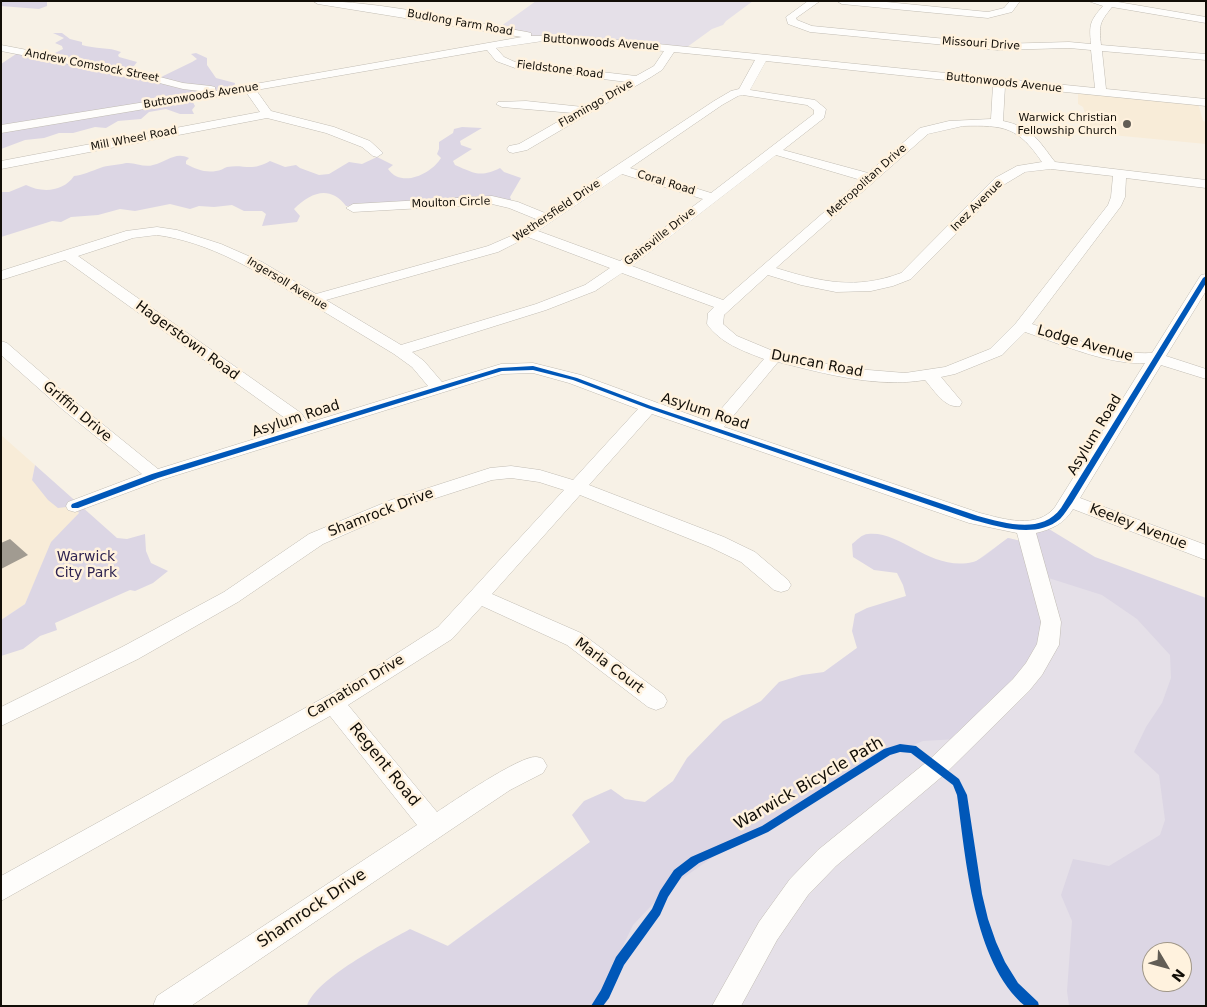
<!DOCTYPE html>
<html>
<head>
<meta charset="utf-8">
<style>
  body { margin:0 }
  #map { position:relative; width:1207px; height:1007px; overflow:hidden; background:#f7f1e6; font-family:"DejaVu Sans",sans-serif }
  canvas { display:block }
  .frame { position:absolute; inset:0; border:2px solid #120e07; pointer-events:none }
  .north { position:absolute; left:1142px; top:942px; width:50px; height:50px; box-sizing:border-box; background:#fff2de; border:1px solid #a09788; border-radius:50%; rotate:127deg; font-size:14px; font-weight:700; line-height:20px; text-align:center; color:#120e07 }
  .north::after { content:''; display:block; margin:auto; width:18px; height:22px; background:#625d55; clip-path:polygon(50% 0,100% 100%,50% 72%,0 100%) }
</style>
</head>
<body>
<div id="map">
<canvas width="1207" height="1007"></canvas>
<div class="frame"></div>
<div class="north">N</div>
</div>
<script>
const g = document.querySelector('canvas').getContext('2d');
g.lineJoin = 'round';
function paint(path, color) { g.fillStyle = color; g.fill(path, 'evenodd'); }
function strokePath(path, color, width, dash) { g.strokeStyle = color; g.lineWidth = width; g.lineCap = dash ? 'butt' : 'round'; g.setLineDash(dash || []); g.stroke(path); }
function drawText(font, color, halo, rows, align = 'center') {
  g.font = font + ' "DejaVu Sans",sans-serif'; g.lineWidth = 5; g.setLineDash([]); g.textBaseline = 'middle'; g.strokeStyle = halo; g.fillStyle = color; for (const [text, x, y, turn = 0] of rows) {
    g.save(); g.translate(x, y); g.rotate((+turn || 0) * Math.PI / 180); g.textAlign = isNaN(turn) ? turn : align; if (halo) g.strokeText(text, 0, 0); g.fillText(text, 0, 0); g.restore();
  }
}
paint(new Path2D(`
  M1078 91 1198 103 1203 121 1206 122V144L1091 133 1083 107 1078 104Z
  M1 435 35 465 32 480 75 506 79 513 70 523 38 575 25 604 1 620Z`), '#f8ecd8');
paint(new Path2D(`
  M536 1H753L726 21 723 25 712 29 683 50 531 39 497 29Z
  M1008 538 1047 547 1206 601V1006H365ZM1152 952H1182V982H1152Z`), '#e5e0e8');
paint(new Path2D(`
  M1 1H46L47 2V6L39 9 1 6Z
  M53 33H62L70 39 82 42V45C95 49 109 47 121 52L118 55 119 57 137 62 134 66 124 71 157 79 192 62 197 59 191 54 196 53 207 58V65L216 78 235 83 234 91 191 99 195 106 192 110 194 114H180L166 109 149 112 141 119 118 121 106 128 95 127 73 133H59L44 138 25 140 1 149V64L19 52 47 57 63 49 62 46 55 43 64 38Z
  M462 127 482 128 460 141 461 145 472 149 453 161 455 165C474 173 480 178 500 168L504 172 521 178 510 197 513 204 491 201 346 206C330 185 311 192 294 209L300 216 297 222 262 226 266 214 262 211H244L232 205 214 207 199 206 190 209 170 204 135 211 120 209 98 215 71 217 61 222 52 221 1 237V192H9L26 185C42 193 63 192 74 176 84 175 91 171 100 168 107 165 118 165 126 163 135 162 144 168 153 165 167 162 175 151 189 158L186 161V164C196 169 205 173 216 171 220 171 224 168 227 167 245 164 251 172 270 161L285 167 296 165 300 168 319 175 329 174 349 162 362 164 377 157 393 165 388 169C402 189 432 173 441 158L437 154 439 149V142L453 133 454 129Z
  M35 465 117 538 127 539 145 534 146 551 151 563 168 571 153 583 135 591 130 590 55 623 57 630 40 636 23 649 1 656V620L25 604 51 542 79 513 75 506 58 508 48 500 32 480Z
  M1044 526 1095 557 1206 598V1006H1069L1067 991 1072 921 1061 895 1073 859 1109 866 1160 835 1165 820 1159 775 1134 752 1146 727 1162 703 1171 678 1170 655 1137 619 1102 595 1039 575 1047 625 1032 669 958 739 923 741 857 769 808 806 729 846 667 889 633 925 594 1006H307C315 979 385 943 410 929L448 946 590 842 572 815 584 801 611 789 625 799 645 802 673 781 687 758 723 721 761 701 779 682 802 675 824 672 857 648 852 631 855 614 867 608 906 596 903 585 897 573 874 570 853 557 852 544C856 541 862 534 868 534 901 530 931 572 973 562 982 560 999 544 1008 538L1029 543 1026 528ZM1152 952H1182V982H1152Z`), '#dcd6e4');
paint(new Path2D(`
  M10 539 28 555 1 569V543Z`), '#a19b91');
const minor = new Path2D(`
  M313 1C382 1 459 20 527 32L531 33V36H567L628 41 1095 88 1091 50 1069 48 998 50 810 32 788 24 786 17 808 1H820L796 18 797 20 812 26 998 44 1069 42 1091 44C1089 24 1090 21 1103 6L1088 1H1112L1206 17V23L1112 7C1099 23 1099 25 1101 45L1206 54V60L1102 51 1106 89 1206 99V106L1005 86 1003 121C1032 127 1038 140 1055 162L1206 180V188L1126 178 1125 197 1121 206 1032 324C1070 337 1110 355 1152 353L1199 278 1201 275 1206 274V291L1166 356 1206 369V379L1161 365 1080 498 1206 545V560L1073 509C1064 524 1052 529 1036 533L1061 622 1059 645 1042 675 1029 691 945 774 836 866 808 895 777 940 741 1006H712L759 922 790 879 818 850 929 760 1013 679 1026 663 1037 644 1041 622 1017 533 969 523 652 414 589 485 724 537 755 552 788 580 791 585 788 590 781 592 774 590 741 562 710 547 580 495 492 594 581 633 664 695 667 701 664 707 656 710 648 707 567 645 482 606 452 639 348 705 437 812C452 802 521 755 536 757 538 757 541 758 543 759L547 766 543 773 510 790 443 835 191 1006H153L157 996 417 825 330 716 1 901V876L354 681 438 627 564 490 539 482 511 478 492 480 405 508 323 544 238 602 138 659 1 726V707L122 647 224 592 309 534 391 500 490 468 511 466 540 470 573 480 638 409 569 383 533 373 502 374 161 480 75 512 68 510 66 506 68 502 142 474 62 409 1 355V341L7 343 74 401 158 469 293 427 289 421 65 260 1 280V271L126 231 157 227 177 230 221 244 262 262 316 294 488 246 511 236 536 219 509 208 492 204 353 212 346 208 353 204 492 196 518 202 545 213 714 101 731 91 739 89 755 60 674 52 662 70 651 77 527 150 513 153 509 152 507 149 509 146 519 144 573 113 502 107 496 104 498 102 526 101 583 107 627 82 515 68 496 61 487 50 256 90 271 111 334 127 370 141 383 153 377 157 373 156 362 147 326 133 267 118 1 169V161L260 112 246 92 1 133V125L208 92 183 89 136 77 1 51V45L137 71 183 83 211 86 215 87V91L522 37 318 4ZM543 41 664 51 654 66 636 76 515 62 504 57 496 48ZM766 61 993 85 991 119 949 121 920 128 868 173 783 150 824 118 826 109 815 100 750 90ZM743 95 807 105 814 110V114L711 193 630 168 722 105 738 96ZM963 126C1005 125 1018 127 1042 162L1017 166 995 178 901 273C856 290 821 282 776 268L928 134ZM776 155 861 180 723 300 632 266ZM1051 169 1113 176 1111 197 1108 205 1016 323 990 349 945 367 905 373 844 368 773 351 737 336 723 324 724 315 768 275 801 285 836 292 871 291 893 286 911 279 1005 184 1025 172ZM622 174 703 199 620 261 538 231ZM157 235C210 242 258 272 303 299 333 317 364 336 394 354L412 367 428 386 308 423 301 413 78 256 133 238ZM528 237 610 268 585 285 536 304 401 345 326 300 498 252ZM622 273 714 307 708 313 707 324C720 343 743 351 764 359L710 422 581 375 533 363 501 364 442 382 424 361 412 352 546 310 595 291ZM1025 332C1061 344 1107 365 1145 363L1055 507C1037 530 1004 519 980 513L724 427 778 362C826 374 876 388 925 380 934 390 945 409 960 406L962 402 941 377 955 374 1002 355Z
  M837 1H876L988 12 1004 8 1010 1H1020L1012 12 988 18 842 4Z`);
strokePath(minor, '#c1bcb3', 1);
paint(minor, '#fefdfb');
paint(new Path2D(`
  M1206 276V283L1072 503C1068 508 1065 514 1060 519 1036 539 1000 527 973 520L647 408 573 380 533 370 502 371 158 478 78 508H72L71 506 72 504 152 474 499 368 533 366 577 378 651 406 978 516C1005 523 1041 535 1061 508L1203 278Z
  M900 744 916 746 959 779 967 795 982 894 988 919 996 942 1005 962 1018 983 1038 1002 1039 1006H1025C973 962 966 859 957 795L953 785 911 753 900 752 890 755 768 832 699 863 682 876 668 897 660 915 624 965 609 998 603 1006H591L601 990 616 957 652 909 660 891 674 870 691 857 762 826 884 749Z`), '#0057b8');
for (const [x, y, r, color] of [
  [1127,124,5,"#625d55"]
]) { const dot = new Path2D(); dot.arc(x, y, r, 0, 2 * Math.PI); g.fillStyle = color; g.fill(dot); strokePath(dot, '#fff2de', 2); }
drawText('11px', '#120e07', '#fff2de', [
  ["Budlong Farm Road",460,23,10],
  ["Buttonwoods Avenue",601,43,4],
  ["Missouri Drive",981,44,4],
  ["Andrew Comstock Street",92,66,11],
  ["Fieldstone Road",560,70,7],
  ["Buttonwoods Avenue",1004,83,6],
  ["Buttonwoods Avenue",201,96,-9],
  ["Flamingo Drive",596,104,-30],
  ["Mill Wheel Road",134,139,-11],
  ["Metropolitan Drive",867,181,-42],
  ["Coral Road",666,183,17],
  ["Moulton Circle",451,203,-2],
  ["Inez Avenue",977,206,-45],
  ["Wethersfield Drive",557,211,-34],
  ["Gainsville Drive",660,237,-38],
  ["Ingersoll Avenue",287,284,31]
]);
drawText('11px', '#120e07', '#fff2de', [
  ["Warwick Christian",1117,118],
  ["Fellowship Church",1117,131]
], 'right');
drawText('14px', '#120e07', '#fff2de', [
  ["Hagerstown Road",187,341,36],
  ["Lodge Avenue",1085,344,16],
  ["Duncan Road",817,364,11],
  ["Griffin Drive",77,412,40],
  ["Asylum Road",705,412,18],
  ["Asylum Road",296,419,-18],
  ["Asylum Road",1095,435,-59],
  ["Shamrock Drive",381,513,-21],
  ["Keeley Avenue",1138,527,21],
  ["Marla Court",609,666,37],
  ["Carnation Drive",356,687,-31]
]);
drawText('14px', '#2e2350', '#fff2de', [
  ["Warwick",86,557],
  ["City Park",86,573]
]);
drawText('16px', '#120e07', '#fff2de', [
  ["Regent Road",384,765,51],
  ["Warwick Bicycle Path",809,784,-30],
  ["Shamrock Drive",312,909,-34]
]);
</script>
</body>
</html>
